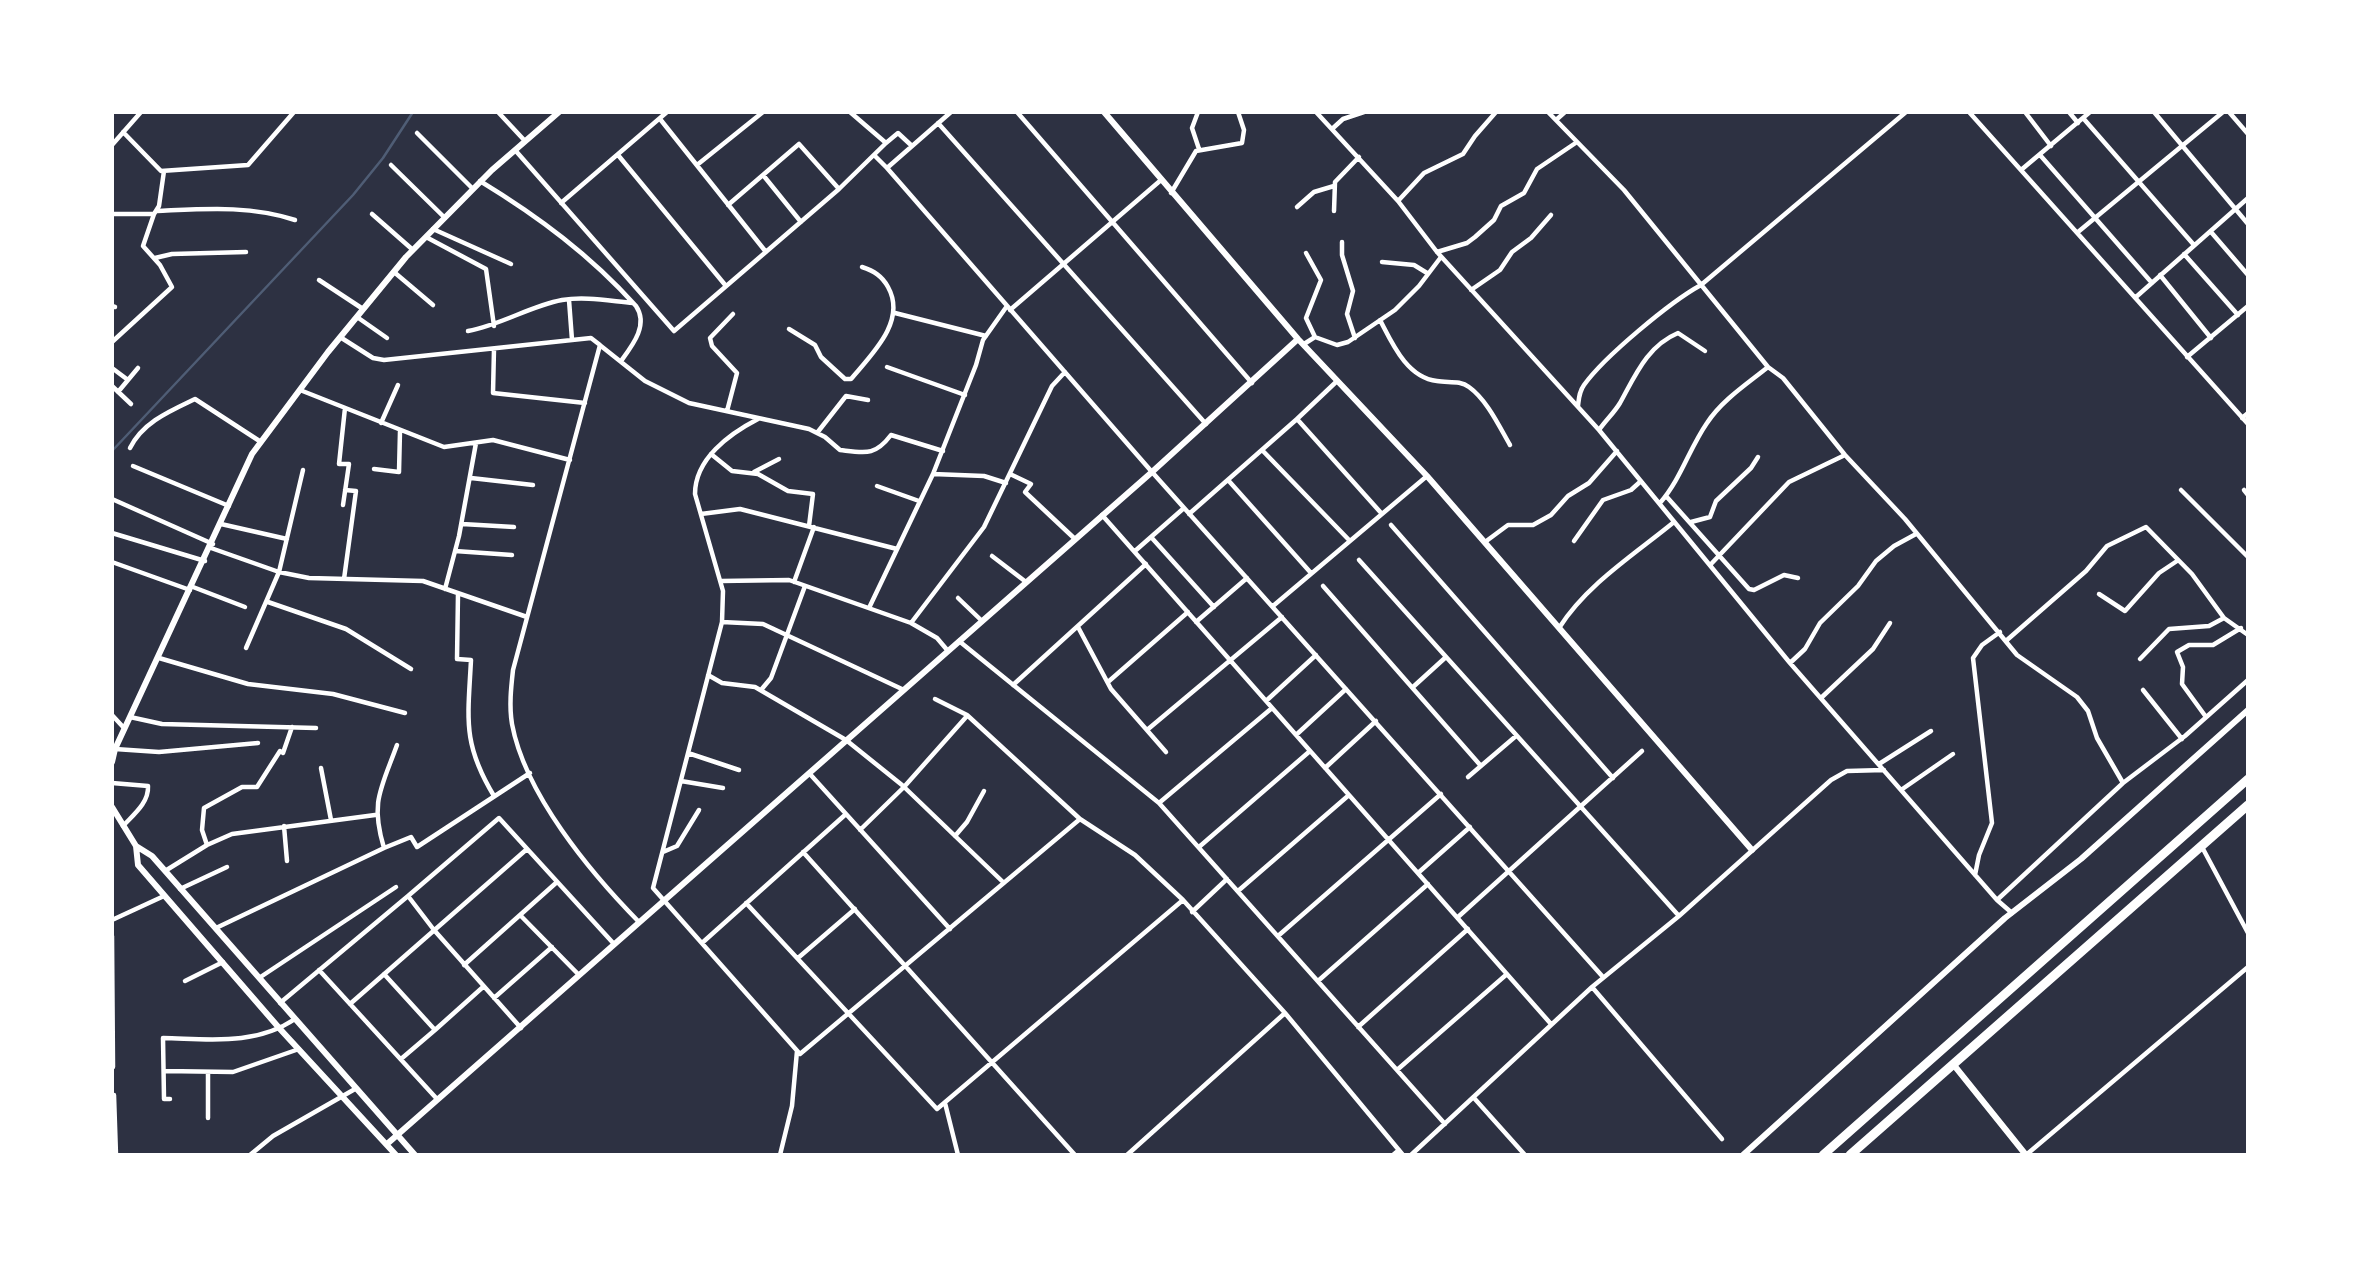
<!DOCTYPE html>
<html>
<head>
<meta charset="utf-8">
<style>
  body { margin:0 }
  #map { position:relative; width:2360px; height:1267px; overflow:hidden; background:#2d3142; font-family:"PT Sans Narrow",sans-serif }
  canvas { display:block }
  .frame { position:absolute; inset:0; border:114px solid #fff; pointer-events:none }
</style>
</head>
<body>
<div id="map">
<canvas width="2360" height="1267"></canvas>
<div class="frame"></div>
</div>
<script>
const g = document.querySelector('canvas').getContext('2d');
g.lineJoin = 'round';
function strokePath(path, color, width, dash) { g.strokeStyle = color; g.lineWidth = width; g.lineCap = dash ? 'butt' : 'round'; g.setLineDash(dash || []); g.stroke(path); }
strokePath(new Path2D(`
  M112 451 353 195 383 158 413 112`), '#4f5d75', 2.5);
strokePath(new Path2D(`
  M498 112 525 141
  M850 112 886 143 898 133 912 146
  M951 112 887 168 1152 472 1603 977
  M1017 112 1252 383
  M1198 112 1192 128 1199 149
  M1316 112 1398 201 1437 252 1599 430 1790 663 1997 900 2012 913
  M1548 112 1624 190 1768 367 1783 378 1845 455 1905 519 2017 655 2077 697 2088 711 2097 738 2123 783
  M1969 112 2248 424
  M2025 112 2051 146
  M2069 112 2078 123
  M2154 112 2248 224
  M2229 112 2248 134
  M2083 118 2194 245
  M660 119 766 252
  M1556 120 1565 112
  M938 123 1206 424
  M1332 129 1343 119 1364 112
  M123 132 161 171 248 165 294 112
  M417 133 473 189
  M112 145 141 112
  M515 150 674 331 839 189 886 143
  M618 155 726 286
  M874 155 887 168
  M2040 155 2152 283
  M391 165 445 218
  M697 165 763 112
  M2021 170 2090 112
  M763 175 801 222
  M480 181C539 217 590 255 636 306 649 325 632 346 621 361
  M1171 193 1196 151 1242 143 1244 130 1238 112
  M1398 201 1424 173 1463 154 1475 136 1496 112
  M561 203 667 112
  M728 205 799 144 839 189
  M1297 207 1314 192 1334 186
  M157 211C204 209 249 205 295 220
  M1334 211 1335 182 1359 157
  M112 214H154L159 206 164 171
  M372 214 413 250
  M433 229 511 264
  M2078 232 2223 112
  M2211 232 2248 275
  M426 237 486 269 494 326
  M1342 242V255L1353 291 1347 314 1355 338
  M1437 252 1467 243 1475 237 1494 220 1501 206 1524 193 1537 169 1577 142
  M1306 253 1321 280 1306 318 1315 337
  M2184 254 2238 315
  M155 258 172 254 246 252
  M1382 262 1414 265 1427 273
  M394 272 433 305
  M2160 275 2211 338
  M319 280 363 309
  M1471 290 1500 270 1512 252 1531 238 1551 215
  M2136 297 2248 198
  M569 300 572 340
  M112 306 115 307
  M1010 310 1161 180
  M895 313 986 336
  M357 317 387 338
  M1380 320C1392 343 1407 378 1437 381 1448 383 1460 380 1469 387 1487 400 1499 426 1510 445
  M789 329 815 345 821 357 845 379H851C872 354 907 321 888 287 882 276 874 271 862 267
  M468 331C501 325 530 306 562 300 585 296 610 301 633 303
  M340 337 373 358 384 360 591 338 600 345 513 670C511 688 509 706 512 724 525 794 590 872 639 922
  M112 342 172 287 160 265 143 246 154 214
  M1304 344 1315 337 1337 345 1348 342 1395 310 1419 286 1441 257
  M601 346 645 381 689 403 809 429 825 437 840 450C866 453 875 456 891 435L943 451
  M494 349 493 393 585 403
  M2187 357 2248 306
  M887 367 965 395
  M112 368 128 380
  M112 386 131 404
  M300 390 444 447 493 440 570 460
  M118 392 138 368
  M1578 406C1579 398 1579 392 1584 385 1604 357 1670 302 1701 285L1906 112
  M727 411 737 373 712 346 710 338 733 314
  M2242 418 2248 413
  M758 419C729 434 695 459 695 494L723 591 722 622 653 888 800 1054 1080 819
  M1297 419 1336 382
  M381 423 398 385
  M1599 430C1606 420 1614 413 1620 403 1635 376 1647 346 1678 333L1705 351
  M817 433 846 396 868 400
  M130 448C143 422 170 411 195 399L261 442
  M1262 450 1350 541
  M711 454 732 471 758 474 788 491 813 494 809 526
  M133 466 229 506
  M374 469 399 472 400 431
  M754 472 779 459
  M933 474 984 476 1006 483
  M1010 474 1031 484 1025 492 1075 539
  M471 478 533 485
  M1228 480 1311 573
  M877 486 919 501
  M2181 490 2248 557
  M2244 490 2248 495
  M1666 496 1749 589 1754 590 1784 575 1798 578
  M112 499 213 544
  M1660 503C1681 479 1689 449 1707 423 1722 400 1747 384 1768 367
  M343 505 349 464H339L345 408
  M701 514 740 509 897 549
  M1189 514 1297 419 1382 514
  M1102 515 1551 1024
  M1691 522 1710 517 1716 501 1751 468 1758 457
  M221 524 287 539
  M462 524 514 527
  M1391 525 1613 778
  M112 533 205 561
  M1151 537 1214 607
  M1574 541 1603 500 1631 490 1641 481
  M1485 542 1508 525H1533L1551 515 1568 496 1589 483 1617 451
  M211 548 279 572 309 578 423 581 527 617
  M455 551 512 555
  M1135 551 1184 508
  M992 556 1026 582
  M1359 560 1679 916
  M112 562 190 590
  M1712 563 1789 482 1845 455
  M344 579 356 491 345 490
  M721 581 789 580 911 623 937 638 948 651
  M794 582 814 527
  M1323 586 1481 766
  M193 587 245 607
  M445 589 459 536 476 443
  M458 594 457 659 471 660C468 719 462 743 494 796
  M2099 594 2125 611 2159 573 2177 561
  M958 598 982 621
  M268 602 346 629 411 669
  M1273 606 1427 476
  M869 608 933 474 976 365 983 340 1007 306
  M722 622 763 624 904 690
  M1196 622 1247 578
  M911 623 984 527 1052 386 1065 372
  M1078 627 1111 689 1166 752
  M1559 628C1587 584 1635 554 1674 522
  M2007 640 2086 571 2107 546 2146 527 2192 574 2224 618 2248 635
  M959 641 1159 803 1445 1124
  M246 648 279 572 303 470
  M159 658 248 684 333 694 405 713
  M2140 659 2169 629 2209 626 2224 618
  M1790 663 1805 649 1820 623 1858 586 1876 561 1894 546 1916 534
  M708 675 722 683 755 687 846 740 902 785 1004 883
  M1108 682 1188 612
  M1013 685 1146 564
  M1413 687 1446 657
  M761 690 771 678 805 586
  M2143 690 2182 739
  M1821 698 1873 649 1890 623
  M935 699 967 715 1080 819 1135 855 1183 900 1285 1013 1403 1155
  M1266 701 1316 655
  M112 715 124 728
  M130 717 162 724 316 728
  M2206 717 2182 684 2183 667 2177 652 2189 645H2213L2241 628
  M1147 730 1282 617
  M1296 735 1346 689
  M115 749 159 752 258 743
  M688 753 739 770
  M1879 764 1931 731
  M321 768 331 820
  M1325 768 1376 721
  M809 773 950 929
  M1468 777 1516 736
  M681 781 723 788
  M112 783 148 786C149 803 133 815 123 826
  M1901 790 1953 754
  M1159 803 1272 708
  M284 826 287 861
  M860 830 904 787 967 716
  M955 836 967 822 984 791
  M207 845 202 830 204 808 242 787H257L280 751 283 753 292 727
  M1199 847 1310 751
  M2202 847 2248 933
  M384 848 411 837 417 847 530 773
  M663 852 677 846 699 810
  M803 852 1075 1155
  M165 871 207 845 232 834 375 815
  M1418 873 1470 827
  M1975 875 1979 855 1992 823 1973 658 1982 645 2000 632
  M180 889 227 867
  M1238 891 1349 795
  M1997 900 2123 783 2185 736 2248 680
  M746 903 937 1109 1183 900
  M1192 912 1227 879
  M520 915 579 975
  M1458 917 1642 751
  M112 920 164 896
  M216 928 384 848C370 802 381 789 397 745
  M112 936 113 1067
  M1278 936 1441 794
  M702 943 846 814
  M798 958 855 909
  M464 965 557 882
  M319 970 437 1099
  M384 974 435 1030 401 1059
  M259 978 396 887
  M185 981 223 962
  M1318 981 1428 884
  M1592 987 1722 1139
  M494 998 552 947
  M280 1003 408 896
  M350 1004 527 849
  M1358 1027 1468 929
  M521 1028 434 930 408 896 499 818 614 944
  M435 1030 483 987
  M1397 1070 1507 974
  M164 1071 233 1072 299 1049
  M114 1095 116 1155
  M1474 1098 1525 1155
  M170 1099H164L163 1038C209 1039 255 1046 295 1019
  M945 1103 958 1155
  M208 1118V1074
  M250 1155 273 1136 355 1089
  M780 1155 792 1106 797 1051
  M1127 1155 1285 1013
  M1393 1155 1399 1150
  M1411 1155 1592 987 1679 916 1831 780 1847 771 1884 770
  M2026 1155 2248 967`), '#fff', 4.5);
strokePath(new Path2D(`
  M1104 112 1298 339 1427 476 1752 850
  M112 762 115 749 252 454 328 352 406 257 492 170 559 112
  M112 807 136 846 138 865 280 1029 396 1155
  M136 846 152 856 415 1155
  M387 1144 1152 472 1298 339
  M1743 1155 2005 918 2081 859 2248 710`), '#fff', 6);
strokePath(new Path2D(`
  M1953 1064 2026 1155`), '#fff', 6);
strokePath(new Path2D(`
  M1823 1155 2248 779
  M1850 1155 2248 805`), '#fff', 9);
</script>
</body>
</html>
